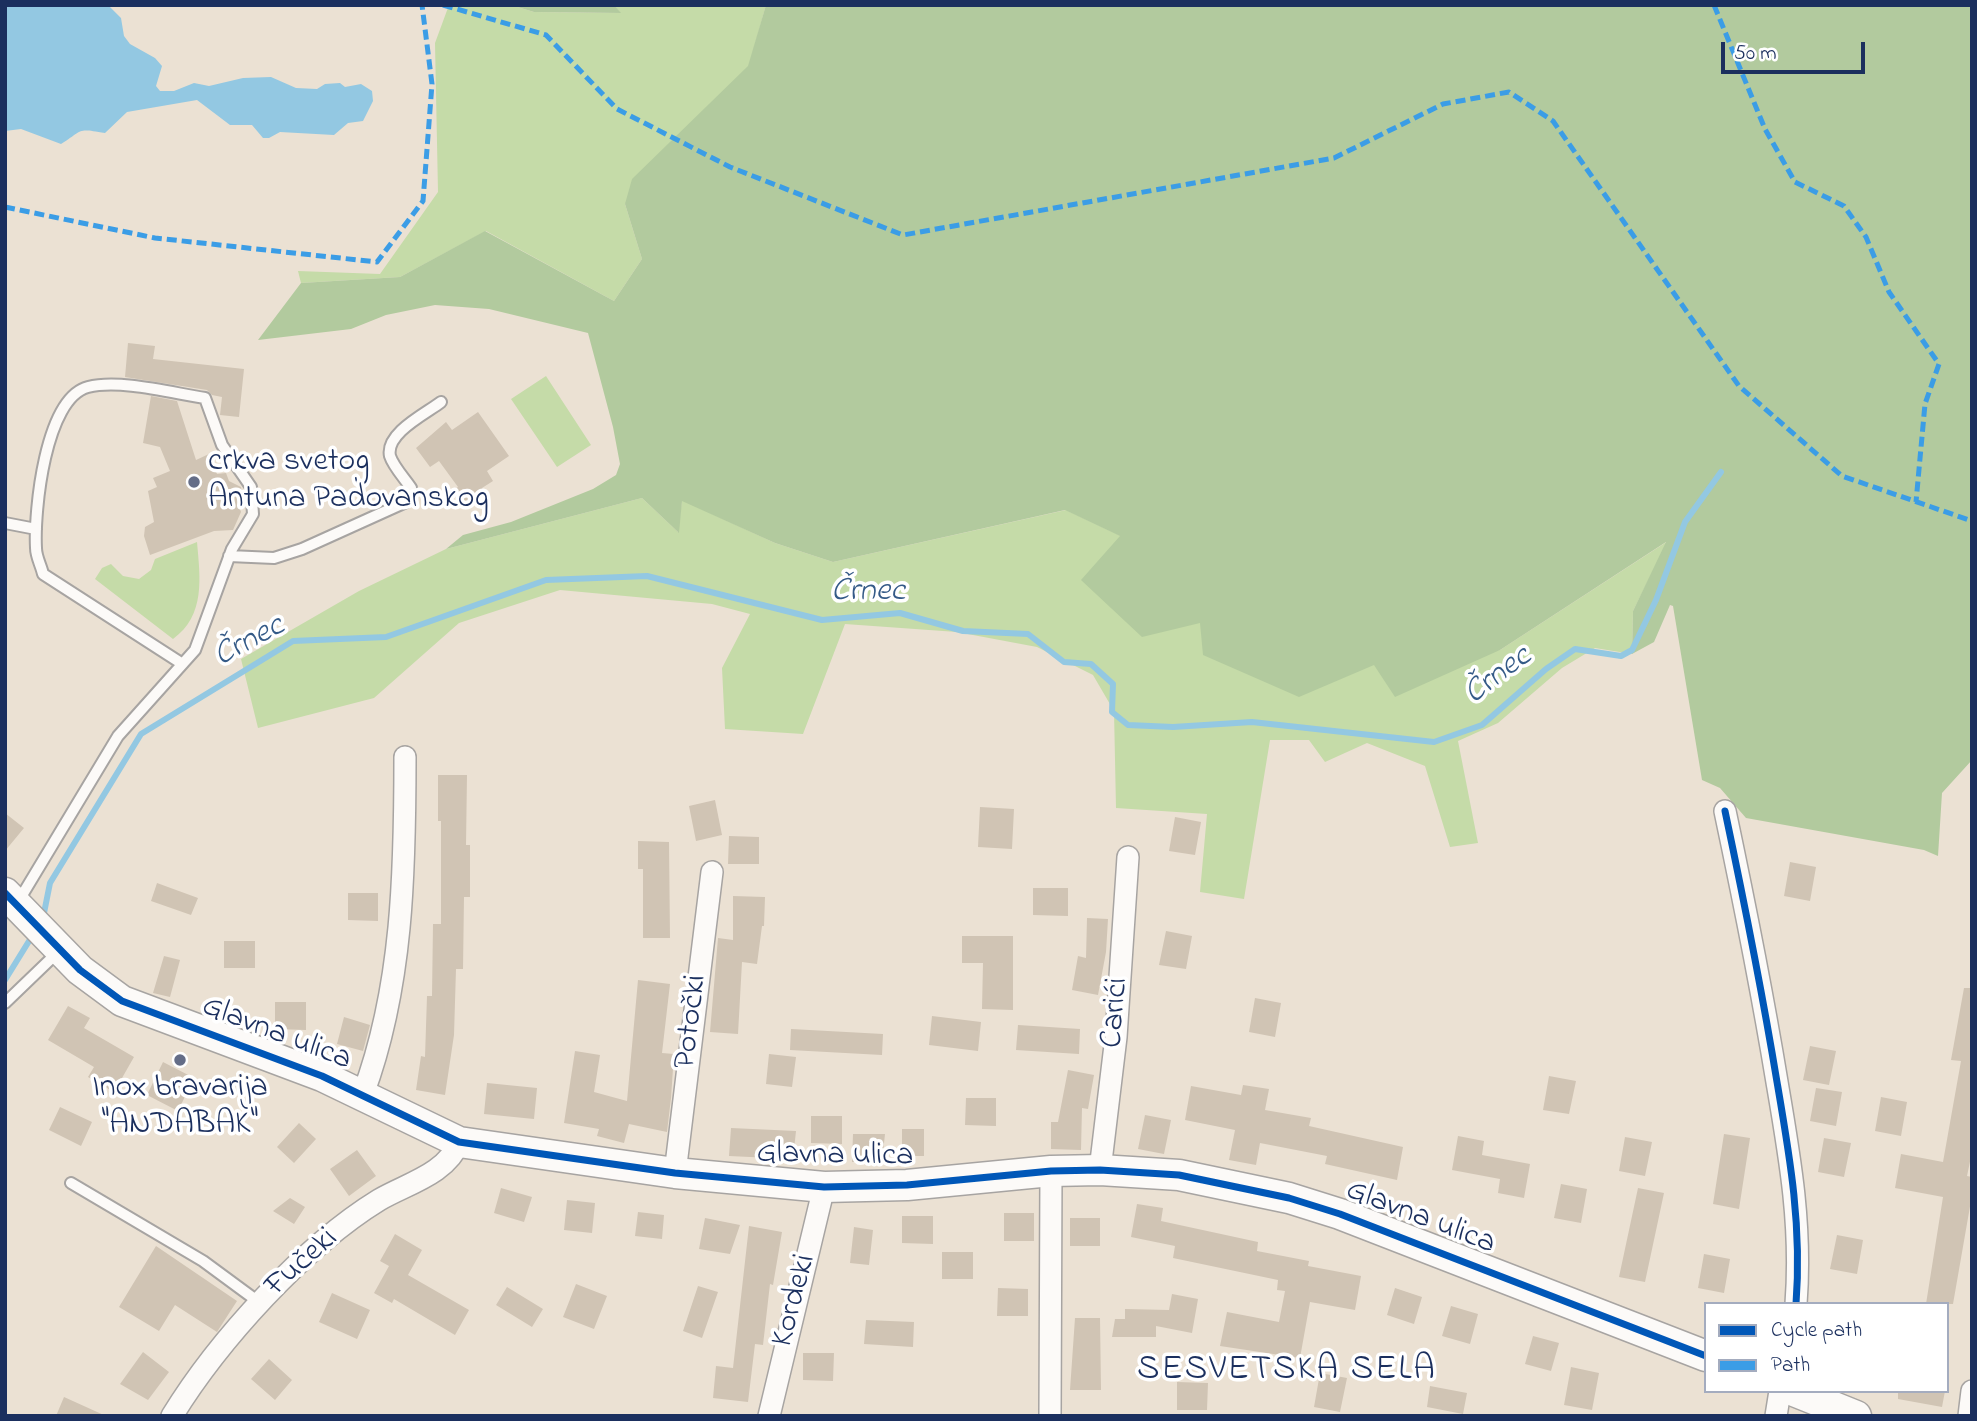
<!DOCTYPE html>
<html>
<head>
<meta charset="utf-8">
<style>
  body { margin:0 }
  #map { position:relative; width:1977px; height:1421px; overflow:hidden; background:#ebe1d3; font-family:"Indie Flower",sans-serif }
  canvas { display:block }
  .frame { position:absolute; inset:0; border:7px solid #1b2f5e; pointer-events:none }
  .legend { position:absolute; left:1704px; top:1302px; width:245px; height:91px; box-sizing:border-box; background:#fff; border:2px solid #a4acbf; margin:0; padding:9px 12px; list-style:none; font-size:21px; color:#1b2f5e }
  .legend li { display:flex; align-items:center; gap:14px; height:35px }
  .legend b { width:35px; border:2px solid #a4acbf }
  .scale { position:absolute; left:1721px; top:42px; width:144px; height:32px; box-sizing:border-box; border:4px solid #1b2f5e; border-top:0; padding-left:9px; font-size:21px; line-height:24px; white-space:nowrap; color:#1b2f5e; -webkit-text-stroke:5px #fff; paint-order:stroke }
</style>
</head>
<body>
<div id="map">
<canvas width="1977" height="1421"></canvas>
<div class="frame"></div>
<ul class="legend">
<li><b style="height:9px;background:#0057b8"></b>Cycle path</li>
<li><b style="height:9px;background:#3b9de6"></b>Path</li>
</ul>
<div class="scale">50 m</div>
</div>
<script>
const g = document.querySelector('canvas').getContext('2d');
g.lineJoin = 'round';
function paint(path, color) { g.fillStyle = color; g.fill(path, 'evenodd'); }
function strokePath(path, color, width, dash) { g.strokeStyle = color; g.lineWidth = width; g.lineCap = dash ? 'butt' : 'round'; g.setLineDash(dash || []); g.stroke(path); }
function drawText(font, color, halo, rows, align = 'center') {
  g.font = font + ' "Indie Flower",sans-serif'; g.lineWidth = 7; g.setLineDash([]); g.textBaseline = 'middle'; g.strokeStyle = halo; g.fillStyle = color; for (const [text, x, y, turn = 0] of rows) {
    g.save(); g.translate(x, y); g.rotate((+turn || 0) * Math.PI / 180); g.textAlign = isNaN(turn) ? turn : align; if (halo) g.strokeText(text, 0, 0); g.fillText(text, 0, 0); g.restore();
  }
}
paint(new Path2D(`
  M449 5H511L534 12 620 13 614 5H766L749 66 625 204 642 259 614 301 486 231 400 277 301 283 298 271 380 274 438 192 435 43Z
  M546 376 591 445 557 467 511 399Z
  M642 498 678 532 682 500 775 543 833 562 1066 510 1121 536 1200 622 1374 664 1500 650 1668 541 1633 611 1632 654 1595 648 1562 668 1498 723 1458 741 1478 843 1450 847 1425 766 1367 743 1325 762 1309 740H1270L1244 899 1200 892 1207 814 1116 808 1114 711 1093 675 1037 647 957 632 845 624 803 734 725 729 722 668 750 614 712 604 560 590 459 623 374 698 258 728 241 659 359 591 446 549Z
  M197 542C200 577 206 615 173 639L95 579 102 568 111 564 123 576 139 579 151 570 155 559Z`), '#c5dba8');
paint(new Path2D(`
  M511 5H614L621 13 534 12Z
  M766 5H1972V760L1942 793 1938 856 1924 850 1746 818 1720 788 1702 780 1673 606 1670 605 1654 642 1632 654 1633 611 1666 542 1500 650 1395 697 1374 665 1299 697 1203 655 1200 623 1142 637 1081 580 1120 536 1065 510 833 562 775 543 682 501 679 533 642 498 446 549 463 535 511 522 593 489 616 475 620 464 613 427 588 333 489 309 435 305 386 315 351 329 258 340 301 283 400 277 485 231 614 301 642 259 625 204 632 179 748 66Z`), '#b2ca9e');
paint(new Path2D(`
  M5 5H108L121 18 124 36 130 44 155 58 162 66 156 86 160 91H174L194 83 209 86 243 78 271 77 296 88 317 89 325 84 340 83 345 87 361 84 372 91 373 101 363 121 348 123 334 135 280 132 269 138H263L252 125H230L197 100 127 112 105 133C75 128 84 130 61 144L21 129 5 131Z`), '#93c8e2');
strokePath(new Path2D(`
  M43 918 50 883 141 734 293 641 386 637 546 580 647 576 822 620 900 613 963 631 1028 634 1064 662 1091 664 1113 684 1112 712 1128 725 1173 727 1252 722 1434 742 1482 725 1546 669 1575 649 1621 656 1632 650 1656 600 1685 522 1721 472
  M5 980 34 933`), '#93c8e2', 6);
paint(new Path2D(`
  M128 343 155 346 153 359 244 369 239 417 220 415 222 397 212 395 207 390 125 377Z
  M151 396 177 401 196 460 209 454 217 474 226 473 229 481 241 487 242 496 239 506 241 512 233 530 214 531 150 555 144 536 145 527 154 522 148 491 157 487 153 478 170 471 160 447 143 443Z
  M478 412 509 456 487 471 493 481 482 488 485 492 464 507 452 491 458 487 439 461 430 467 416 448 446 422 452 430Z
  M438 775H467L466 845H470V897H464L463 969H456L454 1035 445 1095 416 1090 421 1056 425 1057 427 996H432L433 924H441V821H438Z
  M715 800 722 835 696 841 689 806Z
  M980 807 1014 809 1012 849 978 847Z
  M5 813 24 828 5 851Z
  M1175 817 1201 822 1195 855 1169 851Z
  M729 836 759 837V864H728Z
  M638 841 669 842 670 938H643V869H638Z
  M1790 862 1816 867 1810 901 1784 896Z
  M157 883 198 898 191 915 151 901Z
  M1033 888H1068V916L1033 915Z
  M348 893H378V921L348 920Z
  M733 896 765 897 764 926H762L757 964 742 962 738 1034 710 1032 718 938 733 940Z
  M1087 918 1108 919 1106 952 1098 995 1072 990 1078 956 1086 958Z
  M1166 931 1192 936 1186 969 1159 965Z
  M962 936H1013V1010L982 1009 983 963H962Z
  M224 941H255V968H224Z
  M164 956 180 960 170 997 153 993Z
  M638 980 670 984 662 1053 674 1054 671 1098 667 1132 629 1124 624 1143 597 1136 599 1129 564 1123 575 1051 600 1055 594 1092 627 1101Z
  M1964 988H1972V1152L1967 1176 1972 1177V1195L1953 1304H1926L1943 1197 1895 1188 1901 1154 1943 1162 1961 1061 1951 1060Z
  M1255 998 1281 1003 1275 1037 1249 1032Z
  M275 1002H306V1030L275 1029Z
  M68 1006 90 1018 84 1028 134 1057 114 1092 88 1077 94 1067 48 1040Z
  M932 1016 981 1022 978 1051 929 1045Z
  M344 1017 370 1025 363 1051 337 1044Z
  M1018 1025 1080 1029 1079 1054 1016 1050Z
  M791 1029 883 1034 882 1055 790 1050Z
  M1810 1046 1836 1051 1829 1085 1803 1080Z
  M769 1054 796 1057 792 1087 766 1084Z
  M163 1062 194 1078 178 1111 147 1095Z
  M1068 1070 1094 1075 1088 1109 1082 1108 1081 1150 1051 1149V1122H1058Z
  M1549 1076 1576 1081 1569 1114 1543 1110Z
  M487 1083 537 1088 534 1119 484 1114Z
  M1243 1085 1269 1089 1265 1110 1311 1118 1309 1126 1403 1147 1397 1180 1325 1164 1327 1156 1260 1143 1256 1165 1229 1160 1235 1130 1185 1120 1191 1086 1241 1095Z
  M1816 1088 1842 1092 1836 1126 1810 1121Z
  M1881 1097 1907 1102 1901 1136 1875 1131Z
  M966 1098H996V1126L965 1125Z
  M60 1107 92 1122 81 1146 49 1130Z
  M1145 1115 1171 1120 1164 1154 1138 1149Z
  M811 1116H842V1144L811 1143Z
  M299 1123 316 1139 294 1163 277 1147Z
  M731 1128 796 1131 793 1159 729 1156Z
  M902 1129H924V1156H902Z
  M853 1134H885L882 1162H852Z
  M1724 1134 1750 1138 1739 1209 1713 1204Z
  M1458 1136 1484 1141 1482 1155 1530 1164 1524 1198 1498 1193 1500 1179 1452 1170Z
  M1625 1137 1652 1142 1645 1176 1619 1171Z
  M1824 1138 1851 1143 1844 1177 1818 1172Z
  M357 1150 376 1176 349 1196 330 1169Z
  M1561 1184 1587 1189 1581 1223 1554 1218Z
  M501 1188 532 1197 524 1222 494 1213Z
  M1638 1188 1664 1193 1645 1282 1619 1277Z
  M290 1198 305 1207 294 1224 273 1211Z
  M567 1200 595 1203 592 1233 564 1230Z
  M1137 1204 1163 1208 1161 1221 1258 1242 1257 1251 1309 1261 1308 1266 1361 1276 1355 1310 1310 1302 1300 1358 1220 1346 1227 1312 1279 1322 1285 1291 1277 1290 1278 1280 1173 1258 1175 1246 1131 1237Z
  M638 1212 664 1215 662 1239 635 1236Z
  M1004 1213H1034V1241H1004Z
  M902 1216H933V1244L902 1243Z
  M705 1218 740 1225 730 1254 699 1249Z
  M1070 1218H1100V1246H1070Z
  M749 1226 782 1232 773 1285 770 1284 763 1345 755 1344 748 1402 713 1398 716 1366 733 1368Z
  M854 1227 873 1230 869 1265 850 1263Z
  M395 1234 422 1250 408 1275 469 1310 455 1335 394 1299 392 1303 374 1293 389 1266 380 1261Z
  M1837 1235 1863 1240 1857 1274 1830 1269Z
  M156 1246 237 1301 217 1332 175 1305 159 1331 119 1307Z
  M942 1252H973V1279H942Z
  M1704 1254 1730 1259 1724 1293 1698 1288Z
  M576 1284 607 1296 594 1329 563 1317Z
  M698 1286 718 1292 702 1338 683 1331Z
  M507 1287 543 1309 532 1327 496 1305Z
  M998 1288 1028 1289V1316H997Z
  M1395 1288 1422 1297 1414 1324 1387 1315Z
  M332 1293 370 1310 357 1339 319 1322Z
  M1172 1294 1198 1299 1192 1333 1156 1326V1337H1112L1115 1319H1125V1309L1169 1310Z
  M1451 1306 1478 1314 1470 1344 1442 1336Z
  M1075 1318H1100L1101 1390H1070Z
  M866 1320 914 1322 913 1347 864 1344Z
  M1533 1336 1559 1343 1551 1371 1525 1364Z
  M143 1352 169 1372 148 1400 120 1384Z
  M803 1353H834L833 1381 803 1380Z
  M269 1359 292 1380 275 1400 251 1379Z
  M1571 1367 1599 1373 1592 1410 1564 1405Z
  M1320 1373 1347 1378 1340 1412 1314 1407Z
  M1177 1382 1208 1383 1207 1410H1177Z
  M1430 1386 1467 1393 1463 1414 1427 1407Z
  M1898 1391H1945L1942 1407 1898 1399Z
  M64 1397 106 1416H56Z`), '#d0c4b4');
const lane = new Path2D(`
  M5 523 36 529
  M229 556 274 558 302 549 406 502 411 488C405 479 393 466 390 456 385 433 427 413 441 402
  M18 902 118 736 195 650 232 549 253 514 251 487 222 445 205 398C172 393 120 379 88 387 45 398 34 511 36 548 36 557 41 565 43 574L181 663
  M5 1003 58 952
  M71 1183 203 1261 260 1303`);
const street = new Path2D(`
  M1725 811C1744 901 1762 991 1777 1082 1790 1158 1802 1226 1796 1304
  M363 1094C403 987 405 870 405 757
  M1100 1170 1116 1037 1128 857
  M675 1173 712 872
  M172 1416C218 1341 304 1246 379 1200 406 1184 447 1174 459 1142
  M769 1416 824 1187
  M1050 1416 1051 1171
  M1776 1416 1780 1391
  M1969 1416 1972 1391`);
const secondary = new Path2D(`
  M5 893 80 970 122 1001 322 1076 459 1142 675 1173 824 1187 907 1185 1051 1171 1100 1170 1179 1175 1289 1198 1340 1214 1706 1356
  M1794 1391 1856 1416`);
strokePath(lane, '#a7a4a2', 14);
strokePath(street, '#a7a4a2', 24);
strokePath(secondary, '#a7a4a2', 33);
strokePath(lane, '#fcfaf8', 10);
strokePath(street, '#fcfaf8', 21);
strokePath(secondary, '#fcfaf8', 30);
strokePath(new Path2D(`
  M443 5 546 35 617 109 730 167 903 235 1334 158 1443 104 1509 92 1553 121 1739 386 1842 476 1972 521
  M1714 5 1765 129 1795 182 1844 206 1866 237 1889 292 1939 364 1925 404 1916 502
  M5 207 155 238 377 262 423 201 432 84 422 5`), '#3b9de6', 5, [10, 5]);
strokePath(new Path2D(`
  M1725 811C1744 901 1762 991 1777 1082 1790 1158 1802 1226 1796 1304
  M5 893 80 970 122 1001 322 1076 459 1142 675 1173 824 1187 907 1185 1051 1171 1100 1170 1179 1175 1289 1198 1340 1214 1706 1356`), '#0057b8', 7);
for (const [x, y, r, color] of [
  [194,482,7,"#646d87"],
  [180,1060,7,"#646d87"]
]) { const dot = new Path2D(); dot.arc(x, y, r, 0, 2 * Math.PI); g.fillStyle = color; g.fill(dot); strokePath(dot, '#fff', 2.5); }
drawText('32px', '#1b2f5e', '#fff', [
  ["crkva svetog",208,464],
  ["Antuna Padovanskog",208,501],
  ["Inox bravarija",180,1090,"center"],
  ["\"ANDABAK\"",180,1127,"center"]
], 'left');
drawText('32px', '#1b2f5e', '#fff', [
  ["Carići",1117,1013,-85],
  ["Potočki",693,1022,-83],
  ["Glavna ulica",276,1035,21],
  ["Glavna ulica",835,1157,1],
  ["Glavna ulica",1420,1219,21],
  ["Fučeki",303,1264,-42],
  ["Kordeki",796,1301,-75]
]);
drawText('italic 33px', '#345a87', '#fff', [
  ["Črnec",868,594],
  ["Črnec",250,643,-28],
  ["Črnec",1499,677,-37]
]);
g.letterSpacing = '2px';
drawText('35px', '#1b2f5e', '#fff', [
  ["SESVETSKA SELA",1287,1372]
]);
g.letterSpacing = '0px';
</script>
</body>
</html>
